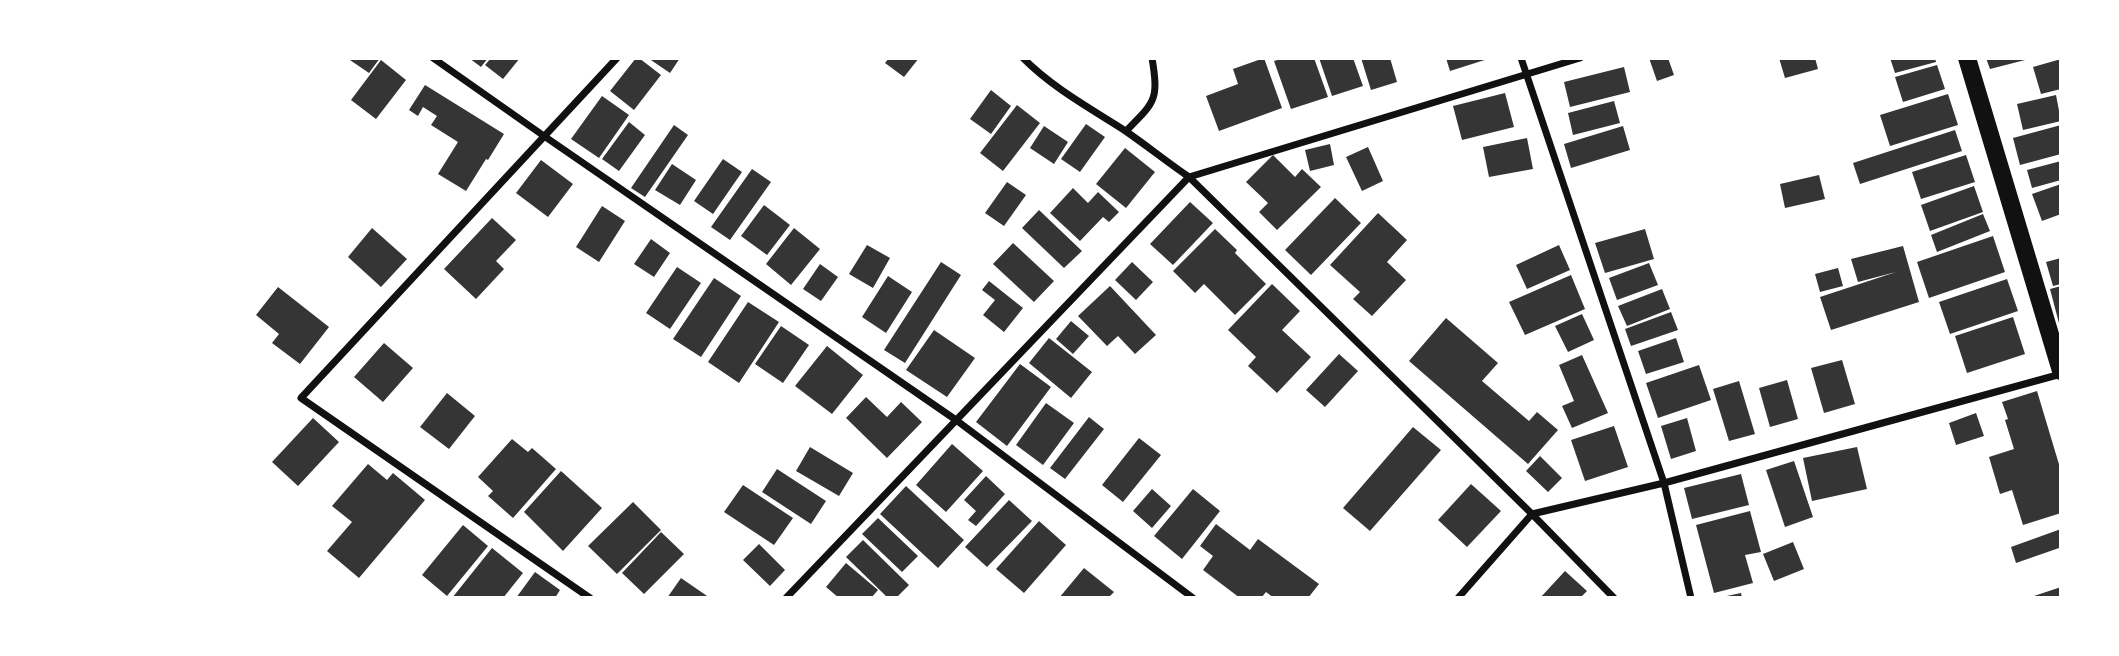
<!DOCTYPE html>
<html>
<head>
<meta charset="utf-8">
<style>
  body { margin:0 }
  #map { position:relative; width:2119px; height:656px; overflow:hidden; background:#fff; font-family:Rubik,sans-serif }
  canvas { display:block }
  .frame { position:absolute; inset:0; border:60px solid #fff; pointer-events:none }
</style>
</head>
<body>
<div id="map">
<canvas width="2119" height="656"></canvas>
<div class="frame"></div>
</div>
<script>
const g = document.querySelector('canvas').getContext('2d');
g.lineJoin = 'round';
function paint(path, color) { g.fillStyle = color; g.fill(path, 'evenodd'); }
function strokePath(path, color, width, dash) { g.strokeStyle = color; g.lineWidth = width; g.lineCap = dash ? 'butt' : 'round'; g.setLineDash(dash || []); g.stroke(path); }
paint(new Path2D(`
  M347 58H380L369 73Z
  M469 58H488L481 67Z
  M491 58H520L503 79 485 65Z
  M636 58H639L661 75 634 110 610 91Z
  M648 58H680L670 73Z
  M889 58H919L904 77 885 63Z
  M1264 58 1282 108 1219 131 1206 96 1238 84 1233 69Z
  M1284 58H1314L1328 97 1291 109 1274 61Z
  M1319 58H1353L1363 86 1332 96Z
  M1361 58H1390L1397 82 1371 90Z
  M1446 58H1491L1450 71Z
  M1649 58H1668L1674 75 1657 81Z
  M1779 58H1815L1818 69 1785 78Z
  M1890 58H1935L1936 62 1895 73Z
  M1986 58H2029V59L1990 69Z
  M2061 59V89L2041 94 2033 67Z
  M381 60 406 80 376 119 351 100Z
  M1937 65 1945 89 1903 102 1895 77Z
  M1624 67 1630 92 1570 107 1564 82Z
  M425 85 504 134 488 160 486 159 466 191 438 174 458 142 431 125 437 116 423 107 418 116 409 110Z
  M991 90 1011 106 991 134 970 119Z
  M1505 93 1514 127 1462 140 1453 106Z
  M1948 94 1958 125 1890 146 1880 115Z
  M2056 95 2061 121 2023 130 2017 104Z
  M602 96 629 115 599 158 571 139Z
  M1614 101 1620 123 1573 135 1568 113Z
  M1017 105 1040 123 1003 171 980 153Z
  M629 122 645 135 619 171 602 159Z
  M1086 124 1105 137 1080 172 1061 159Z
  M674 125 688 135 645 197 631 188Z
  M2061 125V154L2020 165 2013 138Z
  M1044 126 1068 142 1054 164 1030 148Z
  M1623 126 1630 150 1571 168 1564 144Z
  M1955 130 1962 151 1860 184 1853 163Z
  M1527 138 1533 169 1489 177 1483 147Z
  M1330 144 1334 165 1310 171 1305 150Z
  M1368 147 1383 181 1362 191 1346 157Z
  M1125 148 1155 172 1126 208 1096 184Z
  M1273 155 1295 177 1302 169 1321 187 1277 230 1259 212 1268 203 1246 182Z
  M1966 155 1975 182 1921 199 1912 172Z
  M723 159 742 172 713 214 694 201Z
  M541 160 573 184 548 217 516 193Z
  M2061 161V180L2032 188 2027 170Z
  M672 164 696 180 680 205 655 190Z
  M752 169 771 182 730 240 711 227Z
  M1819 175 1825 199 1785 208 1780 184Z
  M1007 182 1026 195 1004 226 985 213Z
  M2061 184V214L2042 221 2032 194Z
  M1974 186 1983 212 1930 231 1921 205Z
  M1073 188 1088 203 1098 192 1119 212 1109 222 1103 217 1080 241 1050 213Z
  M1335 198 1361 223 1311 275 1285 250Z
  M1190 202 1213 223 1173 265 1150 244Z
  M764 205 790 225 767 255 741 236Z
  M602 206 625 221 599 262 576 247Z
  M1039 210 1082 251 1064 268 1022 228Z
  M1378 213 1407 240 1387 262 1406 280 1372 316 1353 299 1360 292 1330 265Z
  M1983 214 1990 231 1937 252 1931 235Z
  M492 218 516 240 496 261 504 269 476 299 444 269Z
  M372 228 407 259 381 287 348 257Z
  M794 228 820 249 791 285 766 264Z
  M1215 229 1237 250 1235 253 1266 284 1235 315 1204 284 1195 293 1173 271Z
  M1645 229 1654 259 1605 273 1595 243Z
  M1993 236 2005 272 1929 298 1917 262Z
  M651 239 670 253 654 277 634 264Z
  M1013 243 1054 281 1034 302 993 264Z
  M867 245 890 258 873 288 849 274Z
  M1559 245 1570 270 1527 289 1516 265Z
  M1903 246 1919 302 1831 330 1820 297 1896 272 1858 282 1851 259Z
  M2061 258V284L2053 286 2046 262Z
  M941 262 961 275 905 363 884 350Z
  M1132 262 1153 282 1136 300 1115 280Z
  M1649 263 1658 285 1617 300 1609 278Z
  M820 264 838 277 821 301 803 289Z
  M677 267 701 283 670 329 646 313Z
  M1838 268 1843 286 1820 292 1815 274Z
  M1571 275 1585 309 1525 335 1509 302Z
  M888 276 912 292 886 333 862 317Z
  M714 278 741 296 701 357 673 339Z
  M2007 279 2018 311 1950 334 1939 302Z
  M989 281 1023 308 1004 332 983 315 995 300 982 290Z
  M1272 284 1300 311 1282 330 1311 357 1277 393 1248 366 1256 357 1228 330Z
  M1110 286 1156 335 1135 354 1118 336 1107 346 1078 316Z
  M2061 286V327H2060L2050 289Z
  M278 287 329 327 300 364 272 343 279 334 256 315Z
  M1662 289 1670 309 1627 326 1618 306Z
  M748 302 779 322 739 383 708 362Z
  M1671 312 1678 330 1631 346 1625 329Z
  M1582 314 1594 340 1568 352 1555 326Z
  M2013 317 2025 354 1967 373 1955 336Z
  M1446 318 1498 363 1482 381 1529 421 1537 412 1558 430 1528 464 1409 361Z
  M1071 321 1089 336 1073 354 1056 339Z
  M781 326 809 345 783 383 755 364Z
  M934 330 975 358 947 397 906 370Z
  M1049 338 1092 372 1071 398 1029 363Z
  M1676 338 1684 362 1646 374 1638 351Z
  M384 343 413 368 383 402 354 377Z
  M827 346 863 375 832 414 795 386Z
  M1339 354 1358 371 1325 407 1306 390Z
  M1582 355 1608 413 1572 428 1562 406 1574 401 1559 365Z
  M1842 360 1855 404 1824 413 1811 368Z
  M1020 364 1051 387 1007 446 976 422Z
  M1699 365 1711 400 1658 418 1646 383Z
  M1787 380 1798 419 1770 427 1759 388Z
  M1739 381 1755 434 1729 441 1713 389Z
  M2037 391 2061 471V513L2023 525 2012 490 2000 494 1989 457 2014 449 2005 420 2008 419 2002 402Z
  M447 393 475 416 449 449 420 427Z
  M866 397 887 417 901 402 922 422 887 458 846 418Z
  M1046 403 1074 423 1043 465 1016 445Z
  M1976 413 1984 436 1956 445 1949 423Z
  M1089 417 1104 429 1065 479 1050 468Z
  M313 418 339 442 298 486 272 462Z
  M1687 418 1696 451 1671 459 1661 426Z
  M1614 426 1628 467 1585 481 1571 440Z
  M1413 427 1441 450 1370 531 1343 508Z
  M1139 438 1161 455 1123 502 1102 485Z
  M512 439 528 452 532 448 556 469 513 518 488 496 493 491 478 477Z
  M952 444 983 471 946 512 916 485Z
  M810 447 853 473 839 496 796 471Z
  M1857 447 1867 489 1812 501 1803 458Z
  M1540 456 1562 478 1548 492 1526 471Z
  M1794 461 1813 517 1785 527 1766 470Z
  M368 464 387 480 393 473 425 500 359 578 327 551 352 522 332 506Z
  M777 469 826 501 811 524 762 492Z
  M561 471 602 508 563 551 524 512Z
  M1741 474 1749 505 1692 519 1684 488Z
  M986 476 1005 494 976 526 968 520 976 511 964 500Z
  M1471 484 1501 511 1467 547 1438 520Z
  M743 485 793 518 774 545 724 512Z
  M906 486 964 540 938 568 880 514Z
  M1152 489 1171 506 1152 528 1133 511Z
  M1193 489 1220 511 1182 559 1154 536Z
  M1009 500 1032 521 987 567 965 547Z
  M633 502 661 530 617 574 588 546Z
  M1750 511 1761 552 1745 555 1753 583 1714 593 1696 525Z
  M878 518 918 556 902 572 862 534Z
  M1039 521 1066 545 1024 593 996 569Z
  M1216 524 1250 550 1258 539 1319 584 1308 598H1274L1266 592 1261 598H1240L1203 570 1213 556 1200 546Z
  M463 525 488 546 447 596 422 575Z
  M2061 529V555L2059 548 2016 563 2011 547Z
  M661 532 684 554 644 594 622 573Z
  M863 540 909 585 896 598H888L846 557Z
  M1793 542 1804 569 1774 581 1763 554Z
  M759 544 785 570 770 586 743 560Z
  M492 548 523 573 503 598H452Z
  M846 563 878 590 871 598H839L826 587Z
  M1084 568 1114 592 1108 598H1059Z
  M1565 571 1587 591 1580 598H1540Z
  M535 572 560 590 555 598H516Z
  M681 578 710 598H667Z
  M2061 587V598H2035L2034 596Z
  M1741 593 1742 598H1722V597Z`), '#353535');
strokePath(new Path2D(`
  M433 58 544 136 956 420 1193 598
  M1023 58C1053 88 1088 107 1124 130 1146 145 1167 162 1189 177L1532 514 1614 598
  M1521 58 1664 483 1691 598
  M1126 131C1155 102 1159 100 1152 58
  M590 598 301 398 617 58
  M786 598 1189 177 1580 58
  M1458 598 1532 514 1664 483 2061 374`), '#111', 7);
strokePath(new Path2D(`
  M1967 58 2061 371`), '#111', 18);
</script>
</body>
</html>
